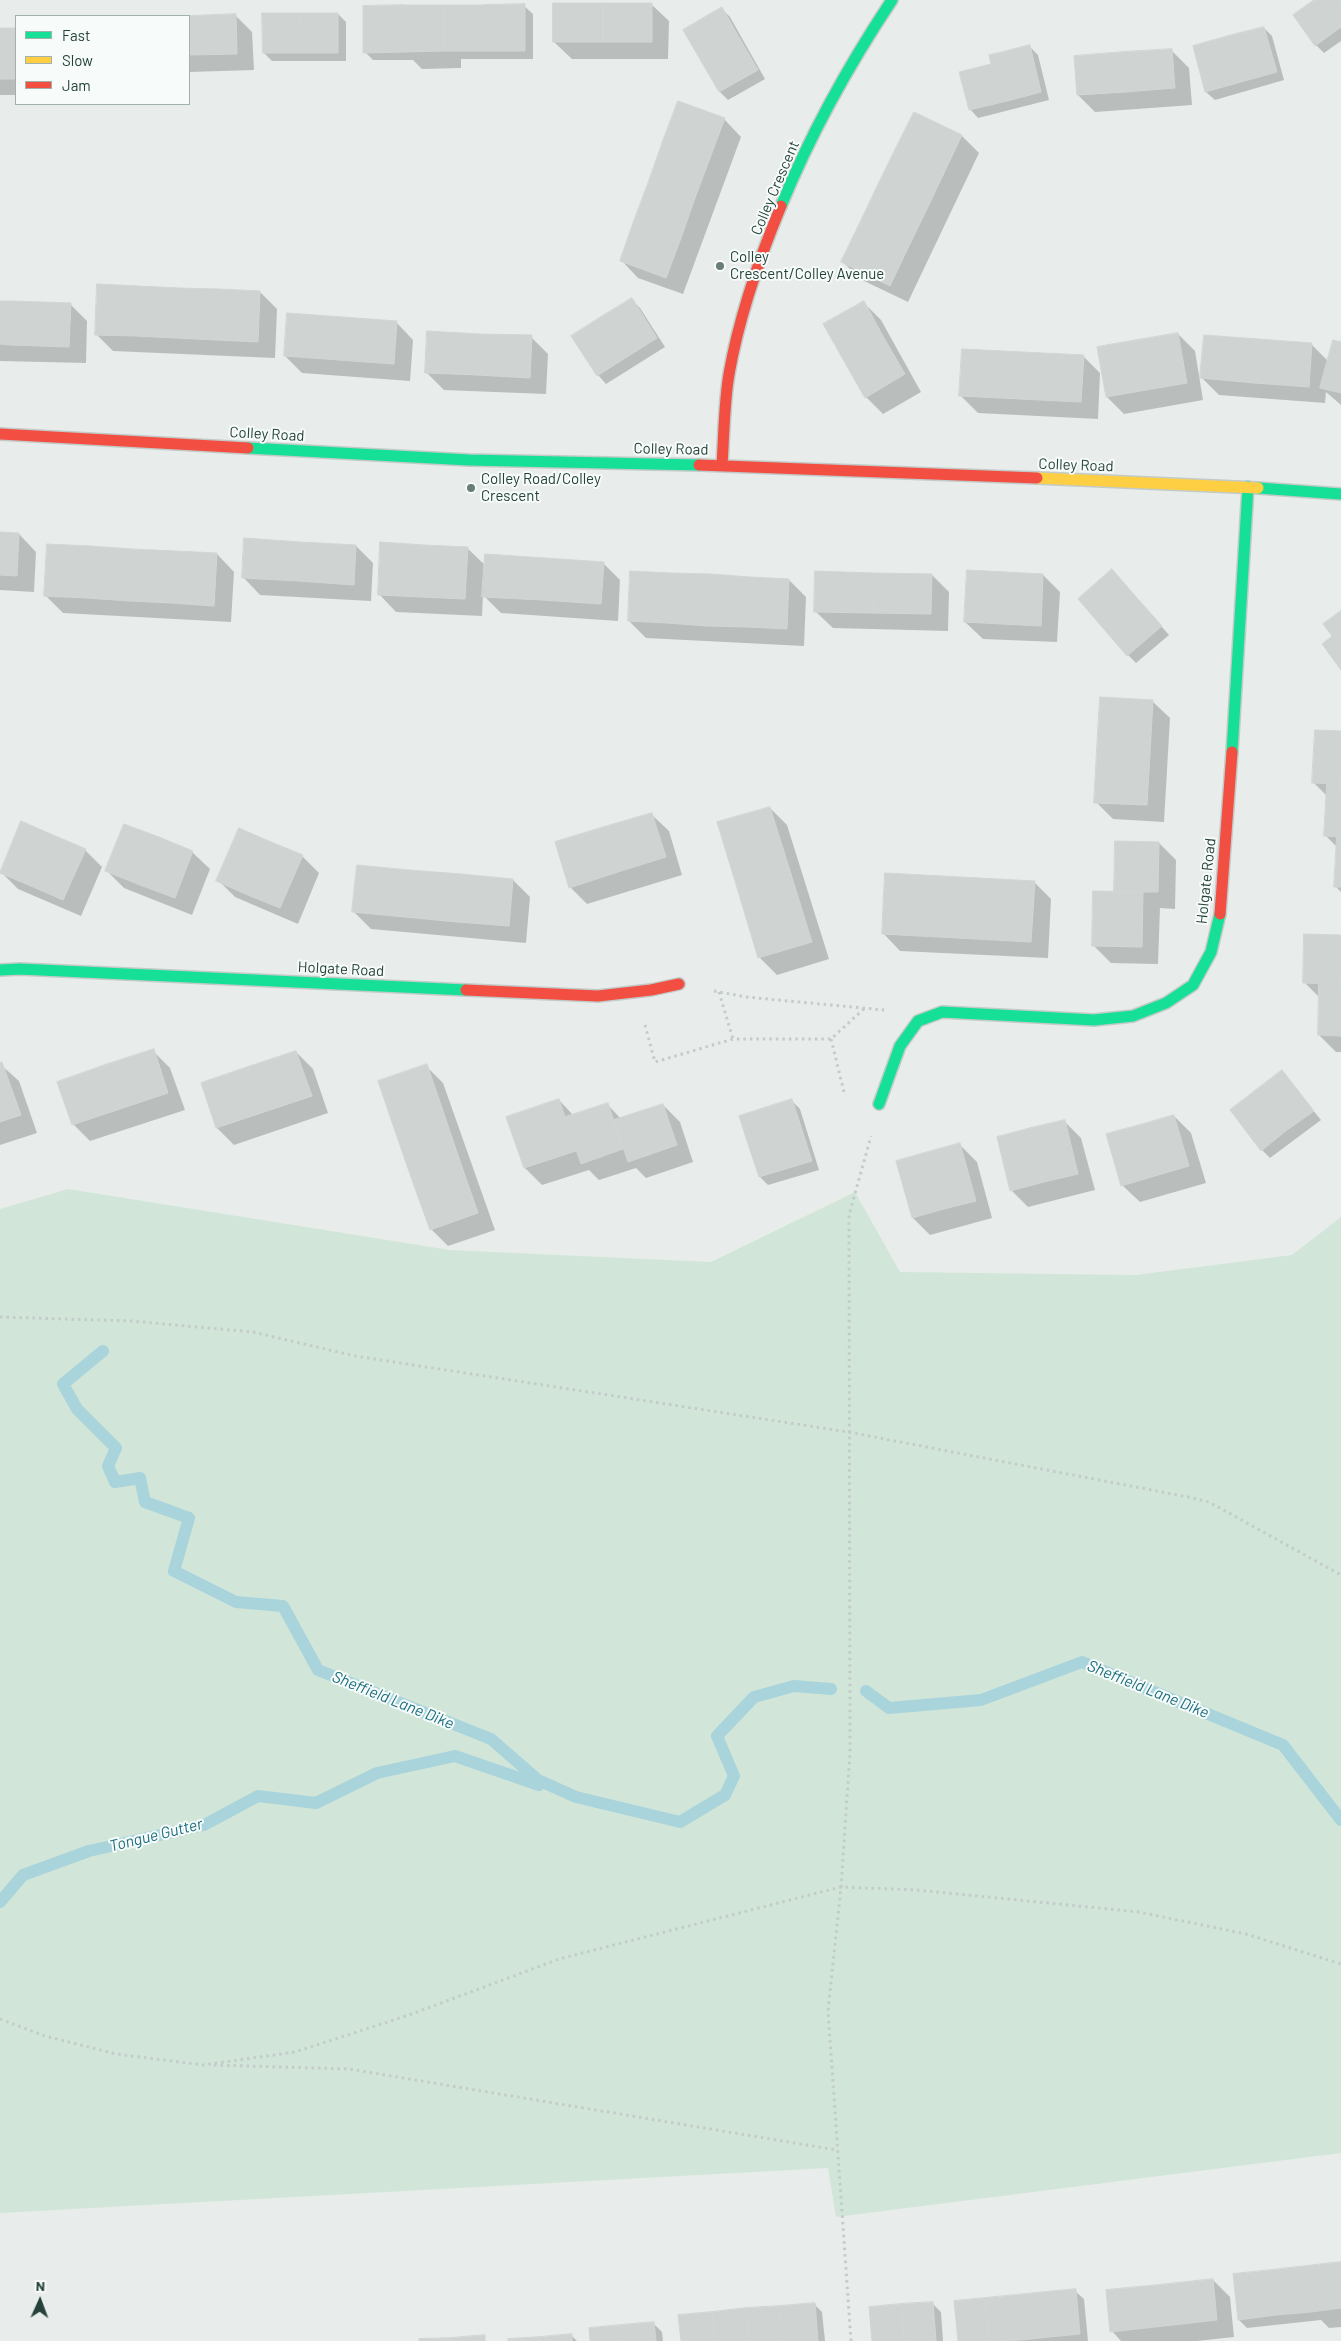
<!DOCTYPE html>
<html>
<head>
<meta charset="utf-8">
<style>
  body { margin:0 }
  #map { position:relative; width:1341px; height:2341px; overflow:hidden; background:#e8edeb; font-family:Barlow,sans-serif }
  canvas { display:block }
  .legend { position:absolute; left:15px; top:15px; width:175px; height:90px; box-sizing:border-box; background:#f7fbf9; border:1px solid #a3b1ad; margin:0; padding:6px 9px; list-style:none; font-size:15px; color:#24423a }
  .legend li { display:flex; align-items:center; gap:10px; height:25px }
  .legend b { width:25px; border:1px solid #a3b1ad }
  .north { position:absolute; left:15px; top:2276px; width:50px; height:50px; -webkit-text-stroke:4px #f7fbf9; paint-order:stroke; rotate:2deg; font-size:14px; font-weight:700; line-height:20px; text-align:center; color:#24423a }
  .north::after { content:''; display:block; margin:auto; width:18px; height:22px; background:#24423a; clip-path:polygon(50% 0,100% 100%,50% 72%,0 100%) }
</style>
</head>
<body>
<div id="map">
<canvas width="1341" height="2341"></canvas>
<ul class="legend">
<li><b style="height:6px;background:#16e098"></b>Fast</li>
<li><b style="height:6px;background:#ffcf43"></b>Slow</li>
<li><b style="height:6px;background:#f24e42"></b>Jam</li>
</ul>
<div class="north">N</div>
</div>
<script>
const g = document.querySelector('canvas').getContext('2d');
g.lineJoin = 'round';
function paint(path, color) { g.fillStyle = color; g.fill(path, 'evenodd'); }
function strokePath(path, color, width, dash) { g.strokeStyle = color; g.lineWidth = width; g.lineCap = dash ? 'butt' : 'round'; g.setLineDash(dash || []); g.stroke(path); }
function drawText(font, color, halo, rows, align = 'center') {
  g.font = font + ' Barlow,sans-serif'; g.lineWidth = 4; g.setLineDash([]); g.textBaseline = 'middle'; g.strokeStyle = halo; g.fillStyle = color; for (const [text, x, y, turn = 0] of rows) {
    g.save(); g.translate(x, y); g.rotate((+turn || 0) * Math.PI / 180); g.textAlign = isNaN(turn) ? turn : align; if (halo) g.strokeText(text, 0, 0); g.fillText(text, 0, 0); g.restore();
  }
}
paint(new Path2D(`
  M68 1189 450 1250 711 1262 855 1192 900 1272 1136 1275 1292 1255 1341 1217V2153L836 2217 828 2168 0 2213V1209Z`), '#d1e6d8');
paint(new Path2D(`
  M1316 0H1341V41L1324 53 1316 45Z
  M651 4 669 21 668 59H572L554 42Z
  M524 6 533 14V59H461V68L422 69 413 60H373L365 52Z
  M722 9 730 17 765 79 728 100 720 92 685 30Z
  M338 14 346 22V61H272L264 53Z
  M235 15 252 32 254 70 189 72V17Z
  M1264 28 1272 36 1284 80 1215 100 1206 92Z
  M0 29H16V95H0Z
  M1029 46 1038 55 1049 100 978 118 970 109 993 64Z
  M1172 51 1189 68 1192 105 1095 112 1078 95Z
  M914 114 962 136 979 153 908 302 860 279 843 262Z
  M724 119 741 137 683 294 638 278 621 260Z
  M260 292 277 309 275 358 113 351 96 334Z
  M632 300 640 308 665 347 606 384 598 375Z
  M0 302 70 304 87 321 86 363 0 361Z
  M864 303 881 320 921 392 883 414 866 397Z
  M396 322 413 340 410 381 302 373 285 356Z
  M1178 334 1195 351 1203 400 1124 414 1107 397Z
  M531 337 548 354 546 394 444 390 427 373Z
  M1341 343V405L1326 392 1325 403 1219 395 1201 377 1311 344 1328 361Z
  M1083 356 1100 373 1098 419 978 413 961 396Z
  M0 534H19L36 552 34 592 0 590Z
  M356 546 373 563 371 601 260 595 243 577Z
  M467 548 486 566 603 563 620 580 618 621 501 613 483 595 482 616 396 612 379 594Z
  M217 554 234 572 231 622 63 613 46 596Z
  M1112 570 1169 635 1136 663 1128 655Z
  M932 575 949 592 948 631 833 628 815 611Z
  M1043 575 1060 592 1057 642 983 639 965 622Z
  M789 580 806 597 804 646 646 638 629 621Z
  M1152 701 1170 718 1164 822 1113 819 1096 802Z
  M1341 733V892L1335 886 1337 847 1326 836 1328 797 1314 783Z
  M770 808 787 825 829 959 777 975 760 958 718 823Z
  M651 814 669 831 682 875 587 904 570 887Z
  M1159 843 1176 860 1175 909 1160 908 1158 964 1111 963 1094 946 1115 893Z
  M85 850 102 867 81 916 18 889 1 872Z
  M192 852 210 869 192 915 124 888 107 871Z
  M302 856 319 873 298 924 235 897 218 880Z
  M513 880 530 897 526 943 371 929 354 912Z
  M1034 882 1051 899 1048 958 900 951 883 933Z
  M1341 936V1052H1336L1319 1035 1320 998 1304 982Z
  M153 1051 170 1068 185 1110 90 1141 73 1124Z
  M296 1052 313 1069 328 1113 234 1145 217 1128 203 1084Z
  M0 1064 19 1081 37 1133 0 1145Z
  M426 1066 443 1083 495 1230 448 1246 431 1229Z
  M1282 1072 1321 1120 1270 1158 1262 1150Z
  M559 1100 574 1116 608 1105 621 1119 663 1105 680 1122 693 1162 646 1178 636 1168 599 1180 589 1170 542 1185 525 1168 508 1117Z
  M792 1101 800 1109 819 1170 768 1185 760 1177 741 1117Z
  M1174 1116 1191 1133 1206 1183 1140 1202 1122 1185Z
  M1064 1121 1081 1138 1095 1190 1028 1207 1011 1190Z
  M960 1145 977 1162 992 1218 930 1235 913 1218Z
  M1341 2263V2327L1329 2328 1321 2320 1247 2328 1239 2320Z
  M1213 2280 1230 2297 1234 2337 1197 2341H1121L1112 2331Z
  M1075 2291 1084 2299 1088 2341H959Z
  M932 2303 941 2312 943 2341H873Z
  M814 2304 822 2312 825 2341H682Z
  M654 2324 662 2332 663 2341H591Z
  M571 2335 577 2341H509Z`), '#0003');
strokePath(new Path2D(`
  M103 1351 63 1384 77 1409 116 1448 108 1466 115 1482 140 1478 145 1502 189 1518 174 1571 236 1602 283 1606 318 1670 491 1739 538 1780 576 1797 680 1822 725 1795 734 1776 717 1736 754 1697 794 1686 831 1689
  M866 1691 889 1708 981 1700 1082 1662 1283 1745 1341 1820
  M0 1902 23 1875 89 1851 204 1825 258 1796 316 1803 377 1773 455 1756 539 1785`), '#a9d4db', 12);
const building = new Path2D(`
  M1314 0H1341V27L1315 46 1293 15Z
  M553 3H603V42H553Z
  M603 3H652V42H603Z
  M525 4V51H485L484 5Z
  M403 5 404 52 363 53V6Z
  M403 5H444V51L404 52Z
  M444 5H484L485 51H444Z
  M722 7 740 39 701 61 683 30Z
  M262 13H300L301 53H263Z
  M300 13H338V53H301Z
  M236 14 237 54 189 55V16H184Z
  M1264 27 1277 72 1241 82 1228 36Z
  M0 28H16V79H0Z
  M1228 36 1241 82 1205 92 1193 46Z
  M740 39 758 70 719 92 701 61Z
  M1030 45 1041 92 1011 100 999 53Z
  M1172 49 1175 88 1126 92 1123 52Z
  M1123 52 1126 92 1077 95 1074 56Z
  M999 53 1011 100 969 110 959 72 991 64 989 55Z
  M678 101 725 118 710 158 663 141Z
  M914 112 962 135 944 173 895 150Z
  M663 141 710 158 695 198 649 181Z
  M895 150 944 173 926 211 877 187Z
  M649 181 695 198 681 238 634 221Z
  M877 187 926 211 908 248 859 225Z
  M634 221 681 238 666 278 620 261Z
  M859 225 908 248 890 286 841 262Z
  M97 284 138 286 135 336 95 335Z
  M138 286 179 288 176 338 135 336Z
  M179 288 219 289 217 340 176 338Z
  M219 289 260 291 258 342 217 340Z
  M632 298 657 338 627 357 601 317Z
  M0 301H12L11 345 0 344Z
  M12 301 71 303 69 347 11 345Z
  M864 301 884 338 844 361 823 324Z
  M287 313 342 317 339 360 284 356Z
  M342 317 397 321 394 364 339 360Z
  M601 317 627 357 597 376 571 336Z
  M427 331 479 334 478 375 425 373Z
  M1178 333 1187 383 1146 390 1137 340Z
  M479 334 532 335 530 378 478 375Z
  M1204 335 1258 339 1255 383 1200 378Z
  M884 338 905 374 865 398 844 361Z
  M1258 339 1312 343 1309 387 1255 383Z
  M1137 340 1146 390 1106 397 1097 347Z
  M1333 340 1341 342V393L1320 388Z
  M962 349 1023 352 1020 399 959 396Z
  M1023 352 1084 355 1081 402 1020 399Z
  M0 532 19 533 17 576 0 575Z
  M244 538 300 542 298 581 242 578Z
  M300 542 356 545 354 585 298 581Z
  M380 542 424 545 421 597 378 595Z
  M47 544 90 546 87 598 44 596Z
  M424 545 468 547 465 599 421 597Z
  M90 546 132 549 129 601 87 598Z
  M132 549 175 551 172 603 129 601Z
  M175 551 217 553 214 606 172 603Z
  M485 554 545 558 542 600 482 597Z
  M545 558 604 562 601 604 542 600Z
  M1112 569 1137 598 1102 627 1078 599Z
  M967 570 1005 572 1002 624 964 622Z
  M630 571 670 573 667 623 628 621Z
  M815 571 874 573 873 613 814 612Z
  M1005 572 1043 574 1041 626 1002 624Z
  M670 573 710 574 707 626 667 623Z
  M874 573 932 574 931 614 873 613Z
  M710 574 750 577 747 627 707 626Z
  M750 577 789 579 787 629 747 627Z
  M1137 598 1162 626 1127 656 1102 627Z
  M1341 611V670L1322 644 1332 636 1323 624Z
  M1100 697 1153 700 1150 753 1097 750Z
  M1315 730 1341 731V784L1312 783Z
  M1097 750 1150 753 1147 805 1094 803Z
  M1327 784H1341V837L1324 836Z
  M770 807 791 874 738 891 717 822Z
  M652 813 666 857 618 872 604 827Z
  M21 821 53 835 31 886 0 873Z
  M124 824 159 837 140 885 105 871Z
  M604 827 618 872 569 888 555 842Z
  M239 828 271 842 248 895 216 881Z
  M53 835 86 849 63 900 31 886Z
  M159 837 193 851 175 898 140 885Z
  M1337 837H1341V887H1334Z
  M1115 841 1159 842 1158 892H1114Z
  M271 842 303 855 280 908 248 895Z
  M357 865 409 870 405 917 352 912Z
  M409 870 461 874 457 922 405 917Z
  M885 873 960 877 957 938 882 934Z
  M461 874 513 879 509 926 457 922Z
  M791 874 812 942 758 958 738 891Z
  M960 877 1035 881 1031 942 957 938Z
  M1093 891 1143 892 1142 947 1092 946Z
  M1304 934 1341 935V984L1303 983Z
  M1319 983 1341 984V1036L1318 1035Z
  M154 1049 168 1093 120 1109 105 1065Z
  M296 1051 312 1096 264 1112 248 1067Z
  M2 1062 21 1115 0 1122V1063Z
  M427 1064 444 1114 395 1131 378 1081Z
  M105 1065 120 1109 72 1125 57 1082Z
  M248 1067 264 1112 216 1128 201 1083Z
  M1282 1070 1314 1111 1287 1130 1256 1090Z
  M1256 1090 1287 1130 1261 1151 1230 1110Z
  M559 1099 576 1151 524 1168 506 1117Z
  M792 1099 802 1130 749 1147 739 1116Z
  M608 1103 623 1149 581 1164 565 1117Z
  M663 1104 677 1145 628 1162 614 1120Z
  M444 1114 461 1164 412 1180 395 1131Z
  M1174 1115 1189 1166 1155 1176 1140 1125Z
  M1065 1120 1078 1174 1044 1182 1031 1128Z
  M1140 1125 1155 1176 1121 1186 1106 1134Z
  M1031 1128 1044 1182 1010 1191 997 1137Z
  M802 1130 812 1161 759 1177 749 1147Z
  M960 1143 976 1201 944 1209 928 1152Z
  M928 1152 944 1209 912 1218 896 1161Z
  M461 1164 478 1213 430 1230 412 1180Z
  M1341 2262V2308L1311 2312 1306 2266Z
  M1306 2266 1311 2312 1276 2315 1271 2270Z
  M1271 2270 1276 2315 1238 2320 1233 2274Z
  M1213 2279 1217 2320 1164 2326 1159 2285Z
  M1159 2285 1164 2326 1110 2332 1106 2290Z
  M1076 2289 1080 2334 1050 2337 1045 2292Z
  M1045 2292 1050 2337 1020 2340 1015 2295Z
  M1015 2295 1020 2340 989 2341 985 2298Z
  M985 2298 989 2341H958L954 2301Z
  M933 2302 936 2341H904L901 2304Z
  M815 2303 818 2341H783L780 2306Z
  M901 2304 904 2341H872L869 2307Z
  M780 2306 783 2341H749L746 2308Z
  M746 2308 749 2341H715L712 2312Z
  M712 2312 715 2341H681L678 2315Z
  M654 2322 656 2341H623L621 2325Z
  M621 2325 623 2341H590L589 2328Z
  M572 2334V2341H540V2337Z
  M485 2335V2341H452V2338Z
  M540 2337V2341H508V2339Z
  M452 2338V2341H419V2339Z`);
paint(building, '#cfd4d2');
strokePath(building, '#d1d6d4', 1);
const fast = new Path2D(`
  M781 206C811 133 848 66 892 0
  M248 448 469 460 699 465
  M1258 488 1341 494
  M1232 752 1248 487
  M0 970 20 969 466 990
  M879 1104 900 1046 918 1021 942 1012 1094 1020 1133 1016 1166 1003 1193 985 1211 952 1220 914`);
const slow = new Path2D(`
  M1037 478 1258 488`);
const jam = new Path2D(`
  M0 434 248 448
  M699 465 1037 478
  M722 465C724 435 724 404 729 374 739 317 759 259 781 206
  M1220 914 1232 752
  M466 990 598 996 651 990 679 984`);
strokePath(fast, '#c3cbc8', 14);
strokePath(slow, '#c3cbc8', 14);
strokePath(jam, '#c3cbc8', 14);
strokePath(new Path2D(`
  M714 991 746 997 884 1010
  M719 992 733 1039
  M645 1025 655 1062 733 1039H831L867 1006
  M831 1039 844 1092
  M0 1317 131 1321 253 1332 355 1356 848 1432 1188 1497 1209 1502 1341 1575
  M0 2019 45 2036 116 2054 203 2065 295 2052 409 2015 559 1959 841 1887 917 1890 1139 1912 1246 1934 1341 1964
  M214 2065 349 2069 837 2150
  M851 2341 828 2011 841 1887 850 1753 849 1215 871 1136`), '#c3ccca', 3, [2.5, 4]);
strokePath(fast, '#16e098', 11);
strokePath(slow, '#ffcf43', 11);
strokePath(jam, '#f24e42', 11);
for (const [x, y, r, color] of [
  [720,266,5,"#697e78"],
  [471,488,5,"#697e78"]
]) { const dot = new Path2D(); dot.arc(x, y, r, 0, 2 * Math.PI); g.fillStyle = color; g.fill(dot); strokePath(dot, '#f7fbf9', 2); }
drawText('15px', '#24423a', '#f7fbf9', [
  ["Colley Crescent",775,188,-67],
  ["Colley Road",267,434,3],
  ["Colley Road",671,449,1],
  ["Colley Road",1076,465,2],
  ["Holgate Road",1206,881,-84],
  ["Holgate Road",341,969,3]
]);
drawText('15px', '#24423a', '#f7fbf9', [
  ["Colley",730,257],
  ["Crescent/Colley Avenue",730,274],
  ["Colley Road/Colley",481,479],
  ["Crescent",481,496]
], 'left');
drawText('italic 16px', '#1c6f80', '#f7fbf9', [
  ["Sheffield Lane Dike",1148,1689,22],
  ["Sheffield Lane Dike",393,1700,22],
  ["Tongue Gutter",156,1835,-14]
]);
</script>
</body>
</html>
